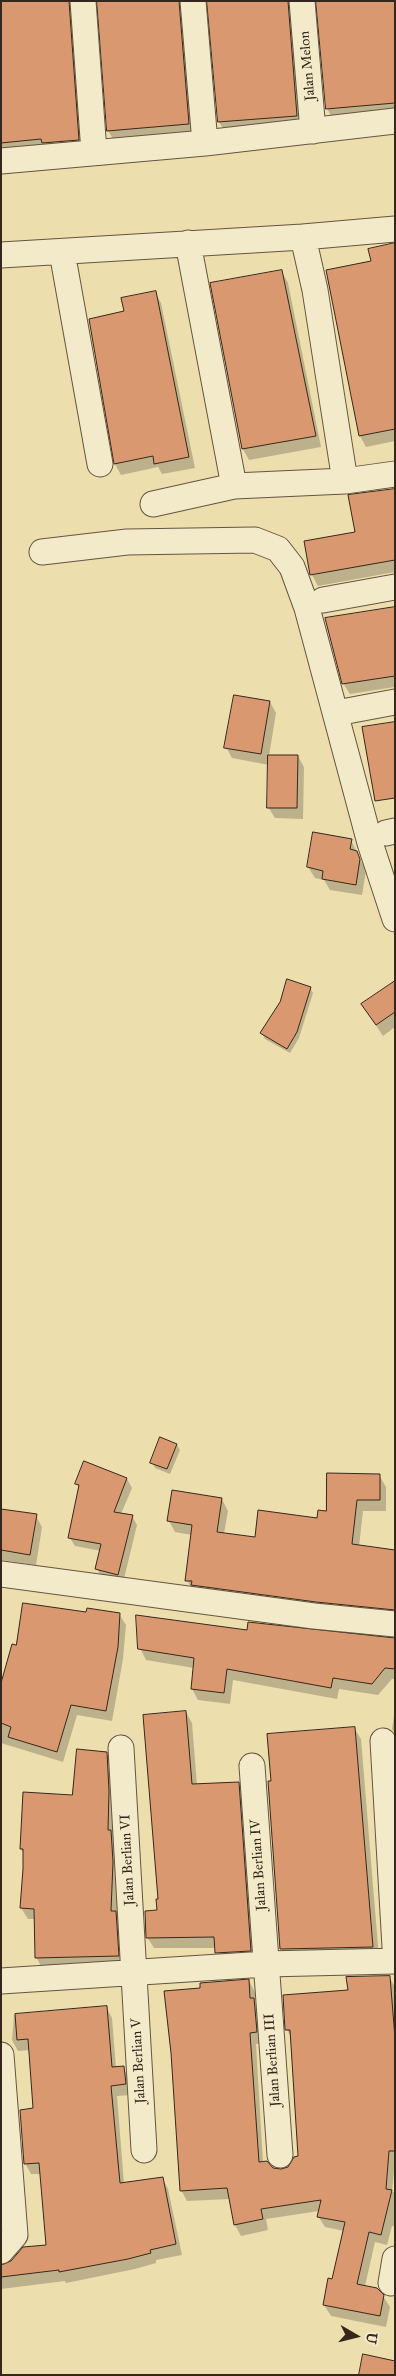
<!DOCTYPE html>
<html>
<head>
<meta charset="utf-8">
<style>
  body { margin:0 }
  #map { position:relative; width:396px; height:2376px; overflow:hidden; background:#eddeae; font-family:"IM FELL Great Primer",serif }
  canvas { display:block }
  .frame { position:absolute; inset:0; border:2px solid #36271c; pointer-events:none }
  .north { position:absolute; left:331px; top:2311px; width:50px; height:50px; -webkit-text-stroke:4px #f3eaca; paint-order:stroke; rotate:98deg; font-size:14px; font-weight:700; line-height:20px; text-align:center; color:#36271c }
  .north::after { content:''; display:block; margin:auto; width:18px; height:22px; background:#36271c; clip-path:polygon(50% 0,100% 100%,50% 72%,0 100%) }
</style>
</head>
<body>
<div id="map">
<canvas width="396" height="2376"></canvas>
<div class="frame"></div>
<div class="north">U</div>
</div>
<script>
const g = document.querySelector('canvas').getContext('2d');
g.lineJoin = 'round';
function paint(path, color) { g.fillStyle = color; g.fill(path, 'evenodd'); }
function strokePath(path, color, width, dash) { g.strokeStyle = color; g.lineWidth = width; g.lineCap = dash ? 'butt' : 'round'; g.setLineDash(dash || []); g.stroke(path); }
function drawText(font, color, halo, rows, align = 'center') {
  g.font = font + ' "IM FELL Great Primer",serif'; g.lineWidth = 4.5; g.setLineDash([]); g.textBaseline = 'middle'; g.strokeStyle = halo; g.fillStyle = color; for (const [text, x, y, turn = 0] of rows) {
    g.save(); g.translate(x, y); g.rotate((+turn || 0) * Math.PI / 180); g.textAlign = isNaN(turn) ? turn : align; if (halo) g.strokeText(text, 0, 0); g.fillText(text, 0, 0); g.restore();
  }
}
paint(new Path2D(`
  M1 1H81L85 151 1 152Z
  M99 1H191L195 135 115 142 108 131Z
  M209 1H300L302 128 226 133 219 122Z
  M395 1V115L333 120 327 108Z
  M395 245V441L366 447 360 436 327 271 372 262Z
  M282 272 288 283 321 447 249 460 243 449Z
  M155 292 161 303 195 468 162 474 158 467 121 475 115 464 125 312Z
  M395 490V572L318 586 312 575 305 542 356 533Z
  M395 608V687L350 694 343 683Z
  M270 702 276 713 269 756H298L304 767 303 819 275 818 268 807 269 765 232 758 226 747Z
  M351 840 366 871 362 895 330 890 324 880 315 878 308 867Z
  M310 988 313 993 299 1038 290 1053 265 1039 262 1033Z
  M395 988V1027L383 1036 369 1015Z
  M177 1445 180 1450 170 1474 155 1468 152 1462Z
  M84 1463 127 1479 132 1488 121 1514 132 1516 137 1525 123 1583 102 1578 97 1569 101 1551 75 1546 70 1538 80 1489 77 1483Z
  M379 1475 386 1487V1511H363L359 1547 395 1551V1620L193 1592 187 1580 192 1535 175 1532 169 1521 222 1499 228 1511 224 1534 256 1538 319 1519Z
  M1 1510 36 1516 42 1527 36 1565 1 1560Z
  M87 1613 119 1614 126 1625 123 1659 112 1721 77 1715 63 1762 1 1743V1687L17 1647Z
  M248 1632 395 1639V1679H392L378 1695 339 1689 337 1699 233 1680 230 1704 198 1700 192 1689 194 1668 146 1660 140 1648Z
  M186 1712 192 1723 197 1785 238 1783 244 1794 256 1961 223 1963 216 1948H154L147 1937 158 1912Z
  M394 1716H395V1734L392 1729Z
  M354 1728 361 1739 379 1958 287 1960 281 1949 272 1782Z
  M106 1753 112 1764 115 1803 113 1836 117 1842 119 1873 117 1915 122 1924 124 1967 42 1968 36 1957V1919H28L21 1908 24 1854 21 1849 74 1797Z
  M389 1977 395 1987V2161L392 2192H395V2227L392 2226 387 2245 375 2242 365 2286 383 2296 390 2307 386 2327 331 2316 324 2305 333 2280 344 2231 325 2227 318 2216 319 2211 266 2219 268 2230 241 2236 235 2225 230 2199 187 2201 181 2190 202 1989 249 1981 255 1992V2002L260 2010 262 2043 256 2044 263 2163 273 2169 281 2171 289 2168 299 2157 292 2039 287 2030 349 1991Z
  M106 2007 112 2018 116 2068H123L129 2078 131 2095 117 2096 124 2184 162 2178 168 2189 182 2255 156 2260V2263L135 2269 66 2283 65 2281 1 2289V2266H6L24 2249 47 2246 41 2174H31L25 2163 35 2109 30 2050 18 2051 12 2040 14 2015Z`), '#0003');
const building = new Path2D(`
  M1 1H69L79 140 42 143 41 139 1 143Z
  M97 1H179L189 124 107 131Z
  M207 1H288L297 116 218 122Z
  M316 1H395V103L326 109Z
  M395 243V429L359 436 326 270 371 261 368 249Z
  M282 270 316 436 242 449 210 283Z
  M156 291 189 457 154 464 153 456 114 464 89 319 124 311 121 298Z
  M395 489V560L310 575 304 541 355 532 348 495Z
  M395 607V676L342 684 325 618Z
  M234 695 270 701 261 754 224 748Z
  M395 722V798L375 801 362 727Z
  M268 755H298L297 808H267Z
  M313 832 352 839 350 849 357 851 360 859 356 885 322 879 323 871 307 867Z
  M287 979 311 987 297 1032 287 1049 260 1033 280 1002Z
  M395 981V1012L376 1025 361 1004Z
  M160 1437 177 1444 167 1469 150 1463Z
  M84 1461 127 1478 114 1512 133 1515 118 1575 95 1569 101 1544 68 1538 79 1485 75 1484Z
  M327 1473 380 1474V1500H357L352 1544 395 1550V1610L316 1602 191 1585 192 1581H185L192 1525 167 1521 172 1490 222 1498 217 1532 255 1537 258 1510 317 1518 318 1510 326 1511Z
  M1 1509 37 1514 30 1555 1 1550Z
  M23 1603 86 1612 87 1608 120 1613 118 1647 106 1711 71 1705 57 1752 8 1737 11 1727 1 1723V1683L12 1644 16 1645Z
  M136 1615 247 1630 248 1622 395 1638V1669L385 1668 372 1684 333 1678 331 1688 227 1669 224 1693 191 1689 194 1658 138 1649Z
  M186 1711 192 1784 239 1782 251 1951 215 1953 214 1937 146 1938 145 1911 157 1910 156 1899H158L143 1715Z
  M355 1727 373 1947 280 1949 268 1781H271L267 1734Z
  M77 1749 107 1752 109 1791 108 1830H111L113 1862 111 1911H116L119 1956 35 1958 34 1909 20 1908 23 1869V1849H20L23 1792 72 1795Z
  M390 1976 395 2038V2151H389L386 2189 392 2190 381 2235 369 2232 357 2284 377 2288 384 2295 380 2316 323 2305 328 2278 332 2279 345 2222 317 2217 321 2200 261 2209 263 2219 234 2225 227 2188 180 2191 171 2053 164 1991 200 1988V1983L249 1979 250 1998H254L257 2032 250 2033 259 2162 267 2161 273 2168 281 2169 288 2167 294 2157 298 2156 290 2030H285L283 1995 348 1990 346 1977Z
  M107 2006 112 2067 124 2066 126 2084 111 2086 120 2183 163 2177 176 2244 150 2250 151 2253 128 2259 59 2272V2270L1 2277V2265L11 2261 23 2247 46 2245 39 2163 24 2164 20 2110 33 2108 28 2039 17 2040 15 2014Z
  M363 2354 395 2361V2375H359Z`);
paint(building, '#d9986f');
strokePath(building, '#36271c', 1);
const minor = new Path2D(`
  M83 1 94 152
  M193 1 205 143
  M302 1 313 131
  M1 161 205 143 395 121
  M188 243 234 486
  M62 252 100 464
  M1 255 303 237
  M345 481 315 290 303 237 395 229
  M153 504 234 486 345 481 395 474
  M42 552 127 542 255 540 278 549 292 567 307 608 370 843 395 919
  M323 600 395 587
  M347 711 395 702
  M386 833 395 831
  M1 1574 314 1616 395 1624
  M383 1741 395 1947
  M121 1748 144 2150
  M252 1766 280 2155
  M1 1981 266 1964 395 1961
  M1 2055 15 2235 1 2251
  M391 2283 395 2259`);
strokePath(minor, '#645540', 27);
strokePath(minor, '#f3eaca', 25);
drawText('14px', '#36271c', '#f3eaca', [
  ["Jalan Melon",308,66,-95],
  ["Jalan Berlian VI",128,1860,-93],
  ["Jalan Berlian IV",259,1865,-94],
  ["Jalan Berlian III",273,2060,-94],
  ["Jalan Berlian V",139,2061,-93]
]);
</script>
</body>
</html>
